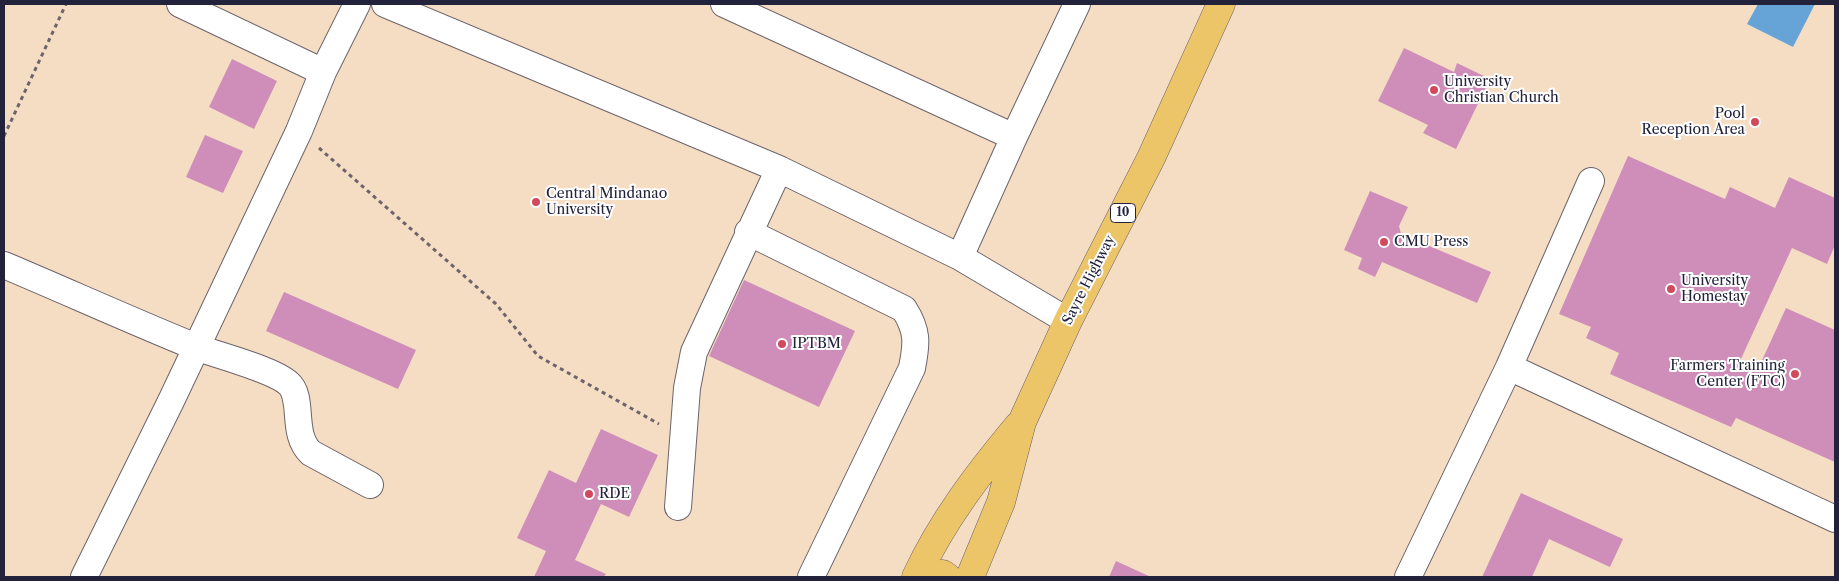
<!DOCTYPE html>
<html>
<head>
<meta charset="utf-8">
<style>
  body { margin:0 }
  #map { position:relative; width:1839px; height:581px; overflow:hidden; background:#f5ddc3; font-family:"Libre Caslon Text",serif }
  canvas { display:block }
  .frame { position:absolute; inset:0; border:5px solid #22223b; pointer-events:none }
</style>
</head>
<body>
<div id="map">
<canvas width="1839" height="581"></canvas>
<div class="frame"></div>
</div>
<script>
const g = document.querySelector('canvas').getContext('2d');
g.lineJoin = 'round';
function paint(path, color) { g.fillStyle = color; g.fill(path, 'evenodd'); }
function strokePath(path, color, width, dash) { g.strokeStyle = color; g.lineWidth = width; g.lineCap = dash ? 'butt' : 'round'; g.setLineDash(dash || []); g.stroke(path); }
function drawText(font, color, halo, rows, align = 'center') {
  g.font = font + ' "Libre Caslon Text",serif'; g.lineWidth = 4; g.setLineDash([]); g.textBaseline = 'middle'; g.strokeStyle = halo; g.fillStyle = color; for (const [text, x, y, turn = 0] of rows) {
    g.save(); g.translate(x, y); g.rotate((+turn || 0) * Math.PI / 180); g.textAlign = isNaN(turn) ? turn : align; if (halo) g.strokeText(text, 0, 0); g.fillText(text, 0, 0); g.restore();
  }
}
paint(new Path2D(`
  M1758 4H1815L1793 47 1747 24Z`), '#66a4d8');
paint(new Path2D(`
  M1404 48 1454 72 1457 63 1490 79 1456 149 1423 133 1428 125 1378 101Z
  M232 59 277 81 254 129 209 107Z
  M205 135 243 151 223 193 186 177Z
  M1628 156 1725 199 1730 187 1775 208 1789 177 1835 198V245L1827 264 1792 248 1740 361 1758 369 1786 308 1835 330V462L1736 418 1731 427 1610 374 1619 353 1586 338 1591 327 1559 314Z
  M1370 191 1408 207 1399 226 1401 234 1491 272 1477 303 1382 262 1375 277 1358 269 1362 258 1344 250Z
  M744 280 855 331 819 407 709 356Z
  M284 292 416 350 398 389 266 331Z
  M601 429 658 455 629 517 601 504 575 560 606 574 604 577H534L546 551 517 538 549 470 576 483Z
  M1521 493 1623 539 1610 567 1549 539 1532 577H1482Z
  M1116 561 1151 577H1109Z`), '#cf8eba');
const minor = new Path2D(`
  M180 4 323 72
  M385 4 779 169
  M724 4 1014 137 960 257
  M1014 137 1077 4
  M748 232 904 309C918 331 917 343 912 368L811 577
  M4 265C68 292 132 321 196 347 219 356 272 369 288 383 305 397 290 434 311 453L370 485
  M1509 367 1835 519
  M678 507 687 388 694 352 779 169 960 257 1068 321
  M84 577 171 401 299 131 323 72 357 4
  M1408 577 1509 367 1591 181`);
const highway = new Path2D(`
  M916 577C942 521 978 474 1018 426
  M919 577 943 574 947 577
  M970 577 1001 502 1022 422 1068 321 1151 158 1221 4`);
strokePath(minor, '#6c636b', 28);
strokePath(highway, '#6c636b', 29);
strokePath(new Path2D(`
  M4 136 66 4
  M319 148 496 304 538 356 659 424`), '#6c636b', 3, [4, 4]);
strokePath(minor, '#fff', 26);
strokePath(highway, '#edc569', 28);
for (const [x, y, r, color] of [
  [1434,90,5,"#d1495b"],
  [1755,122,5,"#d1495b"],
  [536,202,5,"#d1495b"],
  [1384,242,5,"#d1495b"],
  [1671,289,5,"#d1495b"],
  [782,344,5,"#d1495b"],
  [1795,374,5,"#d1495b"],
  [589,494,5,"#d1495b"]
]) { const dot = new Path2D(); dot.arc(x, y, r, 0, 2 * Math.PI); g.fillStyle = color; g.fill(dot); strokePath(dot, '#fff', 2); }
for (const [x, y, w] of [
  [1123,213,25]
]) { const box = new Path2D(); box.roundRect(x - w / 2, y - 9.5, w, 19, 4); g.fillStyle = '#fff'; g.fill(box); strokePath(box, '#22223b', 1); }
drawText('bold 12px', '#22223b', null, [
  ["10",1123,213]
]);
drawText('14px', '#22223b', '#fff', [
  ["University",1444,82],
  ["Christian Church",1444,98],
  ["Pool",1745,114,"right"],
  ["Reception Area",1745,130,"right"],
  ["Central Mindanao",546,194],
  ["University",546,210],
  ["CMU Press",1394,242],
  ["University",1681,281],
  ["Homestay",1681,297],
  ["IPTBM",792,344],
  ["Farmers Training",1785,366,"right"],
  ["Center (FTC)",1785,382,"right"],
  ["RDE",599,494]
], 'left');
drawText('14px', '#22223b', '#fff', [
  ["Sayre Highway",1089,280,-63]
]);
</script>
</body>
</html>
